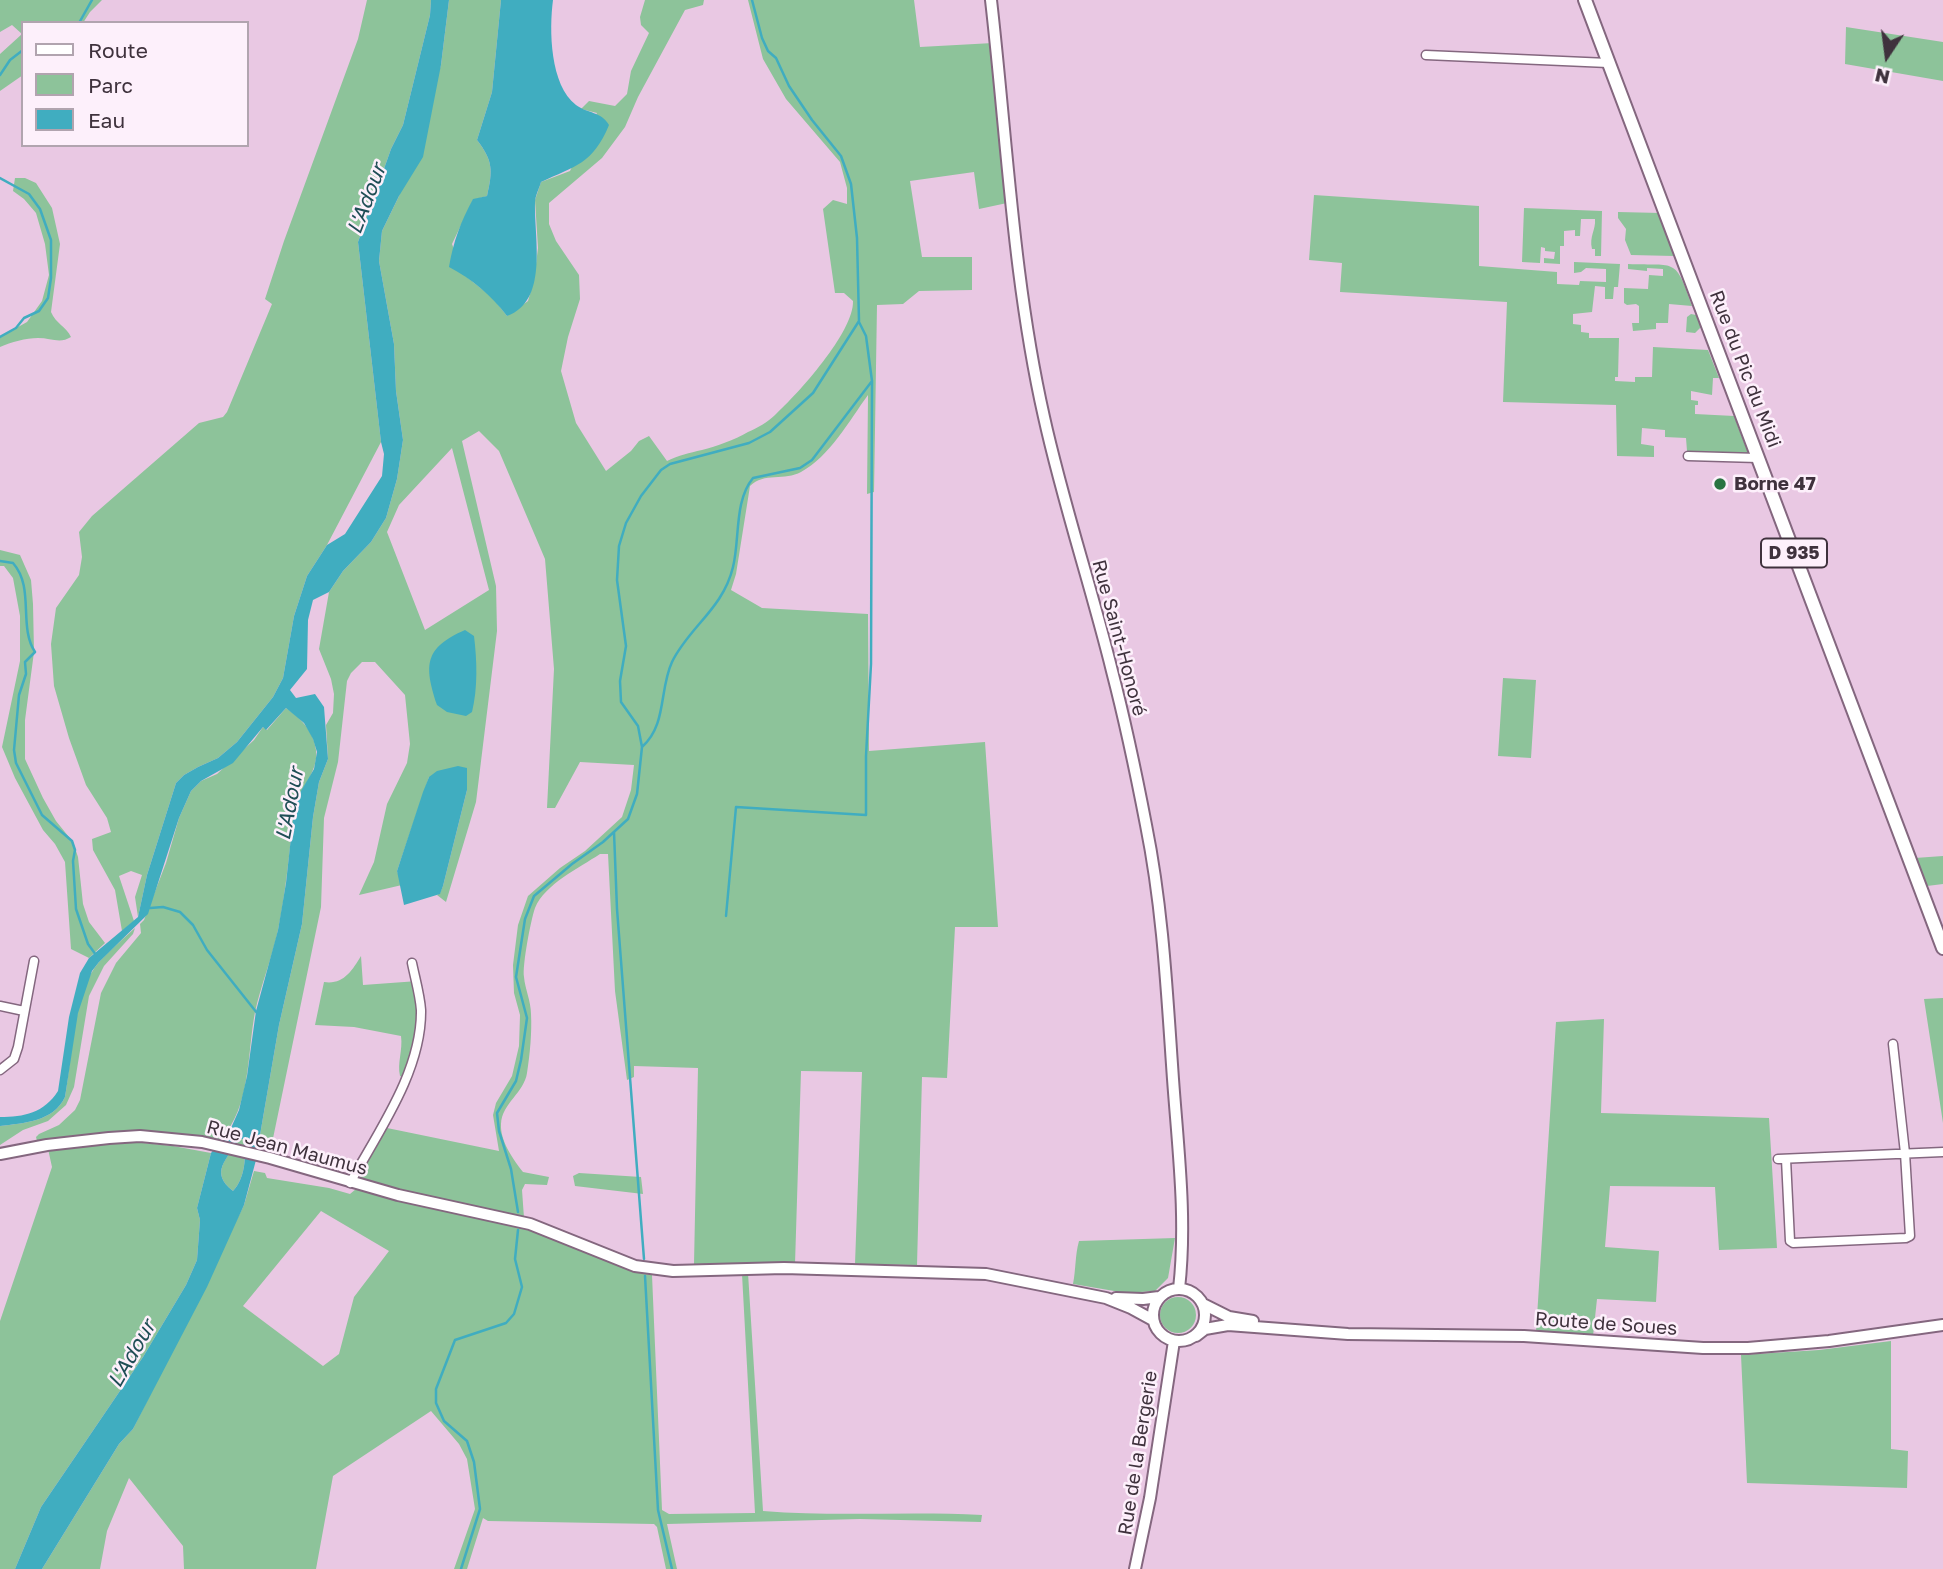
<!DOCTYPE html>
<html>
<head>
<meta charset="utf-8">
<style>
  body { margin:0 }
  #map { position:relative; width:1943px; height:1569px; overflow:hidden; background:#e9c8e3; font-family:"Golos Text",sans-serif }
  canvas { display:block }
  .legend { position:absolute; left:21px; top:21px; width:228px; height:126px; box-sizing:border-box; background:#fdf0fb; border:2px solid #b1a4af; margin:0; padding:9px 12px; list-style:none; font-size:21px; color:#3f323d }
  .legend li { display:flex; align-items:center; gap:14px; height:35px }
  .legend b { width:35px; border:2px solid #b1a4af }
  .north { position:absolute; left:1852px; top:21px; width:70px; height:70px; -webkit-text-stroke:5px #fdf0fb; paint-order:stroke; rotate:193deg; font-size:19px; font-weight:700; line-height:28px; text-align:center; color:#3f323d }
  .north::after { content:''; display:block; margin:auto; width:24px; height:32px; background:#3f323d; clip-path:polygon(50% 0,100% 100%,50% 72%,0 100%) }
</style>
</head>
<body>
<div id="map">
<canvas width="1943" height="1569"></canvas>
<ul class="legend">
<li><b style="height:9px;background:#fff"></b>Route</li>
<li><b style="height:19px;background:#8dc39a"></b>Parc</li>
<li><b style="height:19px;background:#40adc0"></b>Eau</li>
</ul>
<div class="north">N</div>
</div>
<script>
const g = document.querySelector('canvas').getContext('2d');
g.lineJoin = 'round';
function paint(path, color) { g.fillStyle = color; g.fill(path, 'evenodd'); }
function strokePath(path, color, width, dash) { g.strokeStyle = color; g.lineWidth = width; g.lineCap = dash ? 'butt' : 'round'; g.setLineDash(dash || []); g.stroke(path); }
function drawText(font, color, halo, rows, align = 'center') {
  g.font = font + ' "Golos Text",sans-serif'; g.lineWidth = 5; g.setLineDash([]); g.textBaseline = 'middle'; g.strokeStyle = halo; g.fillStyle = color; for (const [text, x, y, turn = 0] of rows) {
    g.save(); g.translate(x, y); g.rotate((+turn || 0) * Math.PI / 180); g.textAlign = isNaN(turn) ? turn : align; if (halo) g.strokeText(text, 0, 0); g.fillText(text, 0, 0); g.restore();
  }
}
paint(new Path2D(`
  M0 0H102L90 12 83 23H23V75L0 91V54L22 34 12 25 0 32Z
  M367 0H431L430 15 403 125 391 149 358 242 381 442 327 545 307 576 294 616 283 678 273 697 237 742 218 758 198 767 184 775 176 783 147 875 138 917 135 897 142 875 131 871 119 876 134 921 122 931 115 890 93 850 92 839 111 832 107 818 86 785 69 738 54 686 51 644 56 608 79 575 82 557 79 532 92 516 199 423 223 417 227 412 272 304 265 299 284 241 358 39Z
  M449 0H501L492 92 477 140C493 161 493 170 487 196L473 200 452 244 463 274 493 298 507 316 528 301 534 280 538 248 535 200 541 182 570 171 597 113 581 109 589 101 615 106 627 94 631 71 649 33 641 25 640 17 645 0H704L703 5 685 10 638 97 625 127 602 158 549 203V224L556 241 579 275 580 299 568 337 561 371 576 423 606 471 631 451 639 441 649 436 667 461C679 455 689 453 702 450 717 446 734 440 748 432 757 428 768 422 775 415 798 394 854 332 853 301L844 293H835L823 209 833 200 847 204V188L840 162 786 99 763 59 748 0H914L920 47 993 43 1007 203 979 209 974 172 910 181 922 257H972V290L919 291 903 304 877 305 874 492 867 494 868 395C849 421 830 456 801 472 785 481 764 472 750 486L736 574 731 590 762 608 868 614 869 751 985 742 998 927H955L947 1078 922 1077 917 1265 855 1264 862 1072 801 1071 795 1264H694L698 1068 634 1066V1077L627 1080 615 991 608 854H600C579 868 545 884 535 908 531 919 522 966 524 977 525 989 531 1001 531 1014 532 1032 530 1054 527 1073 524 1093 502 1103 501 1124 500 1141 513 1159 523 1172L549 1177 547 1185 525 1184 522 1190 524 1218 380 1187 357 1179 387 1128 499 1151 493 1115 496 1103 512 1076 519 1046 520 1015 514 993 513 965 518 925 528 896 560 868 585 851 622 817 631 790 634 765 580 762 555 808H547L554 669 545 559 499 451 479 431 462 441 496 586 497 631 476 802 446 902 437 895 440 893 443 886 467 790 429 777 397 871 402 885 359 895 374 862 387 804 407 763 410 744 405 695 375 662H362L351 673 347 681 338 762 324 818 321 907 271 1148 261 1145 260 1135 279 1025 302 924 313 817 319 782 328 759 326 725 333 713 334 694 331 679 319 649 329 592 343 571 371 542 386 518 397 479 403 440 396 391 394 344 379 261 382 231 399 196 441 65ZM452 448 489 590 425 630 387 532 399 505Z
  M1846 27 1943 42V81L1845 64Z
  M15 178H25L36 183 52 208 60 244 51 312C56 324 66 326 71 337 60 344 51 338 38 338 26 338 11 342 0 347V337L27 322 42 301 49 275 45 244 36 213 24 199 13 191Z
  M1314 195 1479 206V266L1557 272V284L1579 285 1580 281 1606 282V269L1586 268 1581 272 1574 273V262L1620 264 1618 287H1614L1613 299H1605V287L1595 286 1592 312 1573 314V324L1581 325V332L1589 333V338H1619L1618 377H1615V381L1635 382V377H1652L1653 347 1708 350 1719 378H1713L1712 395 1691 391V400L1698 401V405H1695V414L1734 416 1748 453 1687 451 1686 438 1665 437V430L1642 428 1641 444 1654 446V457L1617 456 1616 405 1503 402 1507 302 1340 292 1342 263 1309 260Z
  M1524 208 1602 211 1601 256H1595V249H1592C1589 236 1596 230 1595 219H1581L1580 236H1575V230L1564 231V246H1560V264L1544 263V258L1554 259 1555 252 1545 251V248L1541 247 1540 263 1522 262Z
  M1618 212 1661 213 1676 252 1674 256 1631 255 1625 240 1626 229 1618 218Z
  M1628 264C1677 266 1675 257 1692 306L1669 304 1668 323H1656V329L1633 331 1632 323H1639V306L1636 304 1627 305 1624 303V288L1648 289 1649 275 1663 276V269L1647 268V271L1628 269Z
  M1691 314 1696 315 1701 327 1695 333 1686 332 1687 317Z
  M0 550 20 555 31 580 33 604 34 652 25 720V759L43 798 56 821 73 842 78 857 83 904 89 922 105 943 89 958 71 949 65 862 55 844 43 830 15 778 2 747 20 661V616L13 578 4 566H0Z
  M1503 678 1536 680 1531 758 1498 756Z
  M286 708C301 718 314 732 316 750 319 774 296 791 294 814 289 853 286 892 278 930 272 958 261 985 255 1012 247 1054 251 1106 221 1139L134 1130 37 1141 36 1137 39 1134 59 1125 75 1110 80 1100 101 993 116 963 141 933 140 924 144 920 166 863 179 818 191 791 201 781 217 774 254 740 263 727 267 730Z
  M1943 856V884L1927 886 1915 858Z
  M135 928 133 934 104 966 89 996 74 1087 66 1105 48 1121 23 1130 0 1145V1126C24 1123 53 1122 65 1097 72 1059 73 992 99 962 110 950 123 939 135 928Z
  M361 956 363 985 418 981 423 997 408 1080 400 1076C397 1063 403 1050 401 1036L354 1027 315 1025 324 982C343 985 352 971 361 956Z
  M1943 998V1123L1924 999Z
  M1604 1019 1601 1113 1769 1118 1777 1248 1719 1250 1715 1187 1610 1186 1605 1247 1659 1251 1656 1302 1597 1299 1593 1336 1536 1332 1556 1022Z
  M239 1138 243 1139C247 1155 245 1179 233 1191 209 1172 227 1160 239 1138Z
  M133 1142 173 1146 211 1153 197 1208 200 1220 197 1260 186 1285 143 1357 41 1507 15 1569H0V1321L52 1167 48 1149Z
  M254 1171 265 1173 267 1178 329 1188 350 1194 356 1189 473 1213 512 1223 640 1273 652 1275 662 1510 669 1514 755 1513 742 1274 748 1273 763 1511C836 1517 909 1511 982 1515L981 1522 860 1519 667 1524 677 1569H666L657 1527 654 1524 488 1521 483 1518 467 1569H454L475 1509 467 1459 459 1444 431 1411 333 1476 316 1569H184L183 1546 129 1478 107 1531 100 1569H42L119 1444 133 1429 244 1205ZM321 1211 389 1251 354 1297 339 1354 323 1366 243 1306Z
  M579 1173 641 1177 643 1194 575 1186 573 1176Z
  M1175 1238 1168 1278 1155 1291 1126 1293 1073 1284C1076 1269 1075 1255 1079 1241Z
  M1160 1315a18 18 0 1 1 36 0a18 18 0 1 1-36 0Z
  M1891 1341V1449L1908 1451 1907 1488 1747 1483 1741 1355 1819 1350Z`), '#8dc39a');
paint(new Path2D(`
  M431 0H449L441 65 423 157 399 196 382 231 379 261 394 344 396 391 403 440 397 479 386 518 371 542 343 571 329 592 313 600 308 620 307 669 290 690 296 698 315 694 324 707 328 759 319 782 313 817 302 924 279 1025 260 1135V1145L244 1205 207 1287 133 1429 119 1444 42 1569H15L41 1507 143 1357 186 1285 197 1260 200 1220 197 1208 211 1153 231 1128 239 1110 247 1076 256 1011 278 930 286 883 294 810 298 796 314 769 317 752 313 739 304 723 286 708 266 730 263 727 233 763 201 781 191 791 179 818 148 914 99 962 92 971 78 1013 65 1097C53 1122 24 1123 0 1126V1117C24 1117 44 1113 58 1091L69 1017 80 973 89 958 138 917 147 875 176 783 184 775 198 767 218 758 237 742 273 697 283 678 294 616 307 576 327 545 345 534 382 476 384 454 381 442 358 242 391 149 403 125 430 15ZM239 1139H243C247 1155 245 1179 233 1191 209 1172 227 1160 239 1139Z
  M501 0H553C549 30 550 85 576 105 588 114 601 111 609 125 593 164 575 166 541 182 539 189 535 196 535 203 534 238 549 301 507 316 491 295 472 279 449 267 453 242 461 221 473 199L487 196C493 170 493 161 477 140L492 92Z
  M465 630 474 636C477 660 478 688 472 712L466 716 447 712 437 705C424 665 424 648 465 630Z
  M458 766 467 768V790L443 886 440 894 404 905 397 871 423 792 429 777 437 771Z`), '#40adc0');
strokePath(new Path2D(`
  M79 23 92 0
  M0 75 10 60 23 50
  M0 178 29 194 40 209 51 240V278L48 298 39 311 24 318 16 328 0 337
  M0 561 13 563C35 588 18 626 35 652L25 662 26 674 19 695 14 750 16 763 42 815 72 841 75 850 73 861 76 909 88 944 96 955
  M642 747C667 725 659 690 672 662 689 627 723 609 733 567 740 539 734 501 753 478L800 468 812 460 872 381 866 336 859 322
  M614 832 617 909 644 1259
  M150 908 163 907 180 912 193 925 207 950 257 1013
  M726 916 736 807 866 815V756L871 664 872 381
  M518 1212 511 1169 499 1131 497 1113 516 1081 521 1060 527 1018 516 977 525 919 534 896 572 864 603 842 628 819 637 794 642 747 638 726 621 702 620 681 626 646 617 580 619 546 626 523 641 496 661 470 670 464 749 443 770 432 813 393 859 321 857 238 851 184 841 156 812 120 789 86 776 58 768 51 762 38 752 0
  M645 1276 658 1510 672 1569
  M461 1569 480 1509 474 1462 467 1441 444 1421 436 1403V1389L455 1340 506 1323 514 1314 522 1287 515 1259 518 1230`), '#40adc0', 2.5);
const street = new Path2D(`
  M1426 55 1608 63
  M1688 456 1758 458
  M0 1006 24 1011
  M0 1070 14 1059 18 1047 34 961
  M1778 1159 1943 1152
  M1786 1159 1790 1241 1793 1243 1906 1238 1910 1236 1905 1153 1893 1044
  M350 1183C378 1132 422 1071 421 1010 420 995 415 978 412 963`);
const secondary = new Path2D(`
  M991 0C1007 139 1013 280 1044 417 1063 503 1091 586 1112 671 1125 721 1136 773 1146 825 1163 909 1167 994 1173 1079 1178 1149 1187 1219 1179 1289
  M0 1154 47 1145 109 1138 140 1136 202 1142 270 1158 398 1195 530 1224 635 1266 673 1271 784 1268 986 1274 1106 1298 1131 1308 1153 1320
  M1153 1315a26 26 0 1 1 52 0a26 26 0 1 1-52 0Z
  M1116 1298 1143 1299 1159 1297
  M1203 1304 1229 1317 1253 1321
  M1196 1336 1205 1329 1228 1325 1348 1334 1524 1336 1703 1348H1748L1829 1341 1943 1325
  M1135 1569 1150 1498 1174 1341`);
const primary = new Path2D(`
  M1585 0 1943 948`);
strokePath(street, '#84677f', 11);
strokePath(secondary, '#84677f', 14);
strokePath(primary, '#84677f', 16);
strokePath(street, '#fff', 8);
strokePath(secondary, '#fff', 10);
strokePath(primary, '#fff', 12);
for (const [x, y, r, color] of [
  [1720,484,7,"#297442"]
]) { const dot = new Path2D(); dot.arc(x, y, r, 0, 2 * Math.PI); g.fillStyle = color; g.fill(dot); strokePath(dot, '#fdf0fb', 2.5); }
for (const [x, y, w] of [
  [1794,553,66]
]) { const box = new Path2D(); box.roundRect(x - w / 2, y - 14.5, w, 29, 5); g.fillStyle = '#fdf0fb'; g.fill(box); strokePath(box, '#3f323d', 2); }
drawText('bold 18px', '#3f323d', null, [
  ["D 935",1794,553]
]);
drawText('19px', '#3f323d', '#fdf0fb', [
  ["Rue du Pic du Midi",1745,369,69],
  ["Rue Saint-Honoré",1119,638,75],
  ["Rue Jean Maumus",287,1148,15],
  ["Route de Soues",1606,1324,4],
  ["Rue de la Bergerie",1138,1453,-81]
]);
drawText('bold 19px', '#3f323d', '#fdf0fb', [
  ["Borne 47",1734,484]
], 'left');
drawText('italic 21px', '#1f4e56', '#fdf0fb', [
  ["L'Adour",367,199,-69],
  ["L'Adour",290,804,-79],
  ["L'Adour",132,1354,-60]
]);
</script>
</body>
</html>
